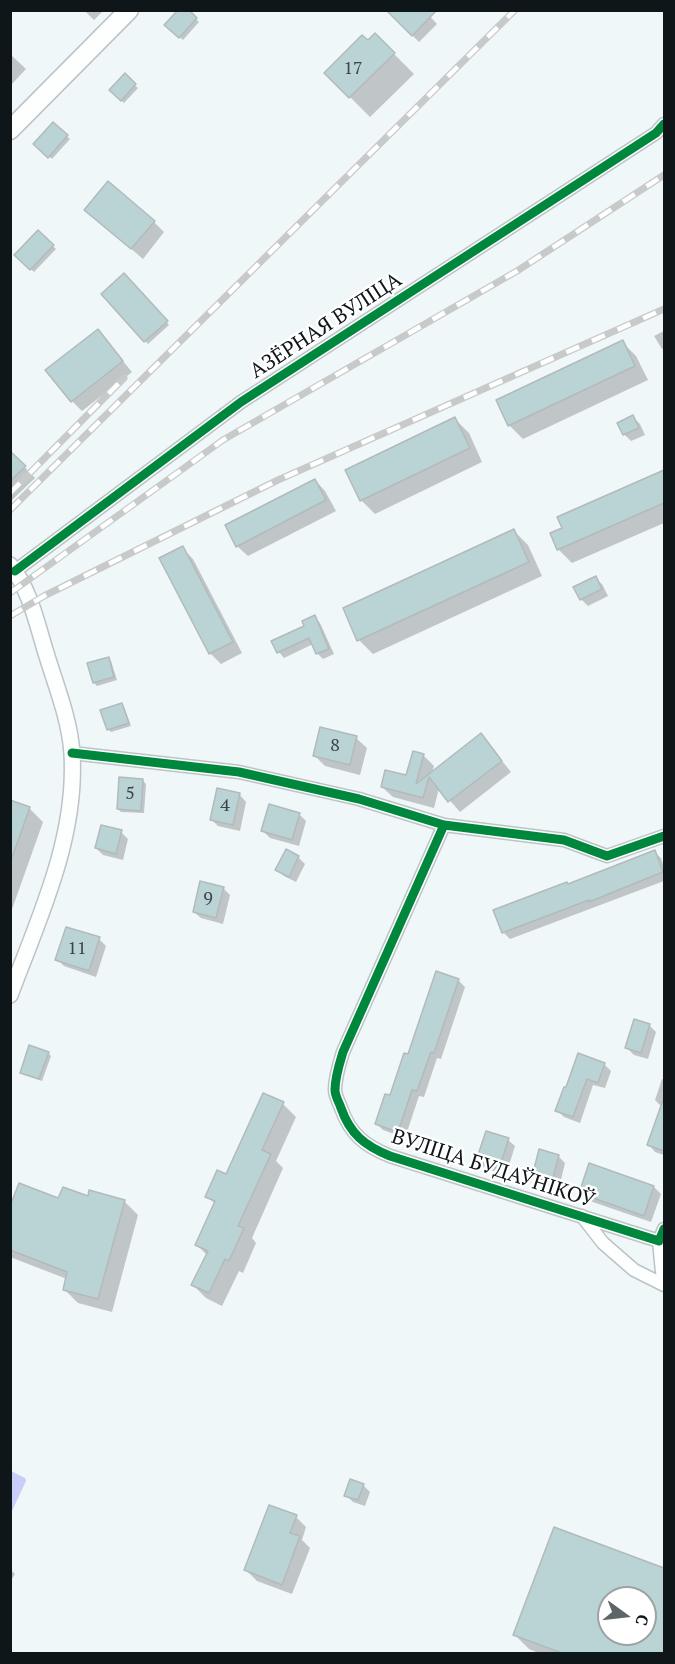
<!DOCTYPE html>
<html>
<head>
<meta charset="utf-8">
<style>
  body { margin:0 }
  #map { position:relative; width:675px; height:1664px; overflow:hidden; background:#f0f7f9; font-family:"PT Serif",serif }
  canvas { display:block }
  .frame { position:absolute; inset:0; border:12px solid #0f1619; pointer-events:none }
  .north { position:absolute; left:597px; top:1586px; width:60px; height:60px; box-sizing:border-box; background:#fff; border:2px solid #9fa2a3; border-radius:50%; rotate:105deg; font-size:16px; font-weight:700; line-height:24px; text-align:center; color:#0f1619 }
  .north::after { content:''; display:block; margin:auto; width:21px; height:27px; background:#5e6567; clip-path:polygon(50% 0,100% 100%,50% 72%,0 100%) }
</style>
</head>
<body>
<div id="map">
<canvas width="675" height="1664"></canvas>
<div class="frame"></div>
<div class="north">С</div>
</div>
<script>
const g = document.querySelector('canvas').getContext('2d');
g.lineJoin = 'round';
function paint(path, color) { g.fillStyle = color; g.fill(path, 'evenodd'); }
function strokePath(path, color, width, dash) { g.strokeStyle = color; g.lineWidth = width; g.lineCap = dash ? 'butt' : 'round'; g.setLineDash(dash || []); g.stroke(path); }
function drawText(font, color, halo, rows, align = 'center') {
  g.font = font + ' "PT Serif",serif'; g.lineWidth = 5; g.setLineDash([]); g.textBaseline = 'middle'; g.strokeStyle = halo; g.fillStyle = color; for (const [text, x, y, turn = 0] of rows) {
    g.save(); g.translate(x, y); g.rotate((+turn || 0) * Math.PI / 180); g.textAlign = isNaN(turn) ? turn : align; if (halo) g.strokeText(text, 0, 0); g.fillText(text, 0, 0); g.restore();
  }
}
paint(new Path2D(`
  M11 1471 25 1478 26 1481 11 1513Z`), '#c8cef9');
paint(new Path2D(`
  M84 10H104L94 20Z
  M187 10 199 22 183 40 166 25Z
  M424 10 437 24 419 42 392 15Z
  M375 35 414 74 370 117 326 73Z
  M11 55 26 69 12 84 10 82Z
  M125 76 138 88 124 103 111 90Z
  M53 124 70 139 52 159 35 144Z
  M86 210 154 222 164 232 143 259Z
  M38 232 56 249 34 272 16 255Z
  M124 275 169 325 148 344 103 294Z
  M98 331 132 372 82 411 72 401Z
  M664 331V348L662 349 654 336Z
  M622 342 636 356 648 380 523 439 509 425 498 401Z
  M633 417 640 424 645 435 631 441 624 434Z
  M455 419 469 433 482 462 375 514 361 500Z
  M14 456 35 478 10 502V459Z
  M664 471V523L572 563 558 549 564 529 559 517Z
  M315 480 325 491 336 511 248 556 237 546Z
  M514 531 528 545 542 576 373 654 359 640Z
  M182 548 193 559 242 653 221 664 210 653Z
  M595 578 602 584 608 596 588 606 581 599Z
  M315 617 320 623 334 654 323 659 317 653 313 644 284 658 279 652 273 642 306 627Z
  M108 658 111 661 117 680 97 686 94 683Z
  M121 704 124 707 131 726 111 732 108 729Z
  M481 735 511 772 460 812 439 788 434 808 393 797 382 787 407 777 423 755 434 766 432 773Z
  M356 738 367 748 360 775 325 766 314 755Z
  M143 781 146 784 144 813 121 812 118 809Z
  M240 795 246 802 240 831 218 826 211 819Z
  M10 802 29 808 43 822 10 915Z
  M299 814 306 821 299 846 270 838 263 831Z
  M121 832 128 839 123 860 103 855 96 848Z
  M654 852 661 858 664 867V881L510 939 503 932 568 885Z
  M298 857 305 864 296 882 284 876 277 869Z
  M223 888 230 895 223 924 201 918 194 912Z
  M99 939 106 946 96 977 64 966 57 959Z
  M458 980 465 987 441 1059 437 1058 424 1097 419 1096 405 1138 383 1130 377 1124 391 1097 408 1056Z
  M649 1025 656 1032 648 1059 634 1055 627 1048Z
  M48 1053 51 1056 42 1081 25 1075 22 1072Z
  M604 1064 611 1071 605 1088 593 1085 580 1123 564 1117 557 1110 567 1089Z
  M662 1079 664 1080V1155L655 1152 649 1145 662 1107 655 1100Z
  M283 1104 296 1117 276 1161 283 1168 252 1238 256 1243 243 1273 239 1271 222 1306 206 1298 193 1285 207 1255 197 1245 215 1204 207 1196 227 1176Z
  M508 1140 515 1146 506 1175 484 1168 478 1161Z
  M558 1156 565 1163 559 1188 540 1183 533 1176Z
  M654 1187 661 1194 651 1222 587 1200 580 1193Z
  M89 1198 124 1201 138 1215 112 1312 78 1303 64 1289 67 1279 10 1257V1210L59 1200Z
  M363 1485 370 1492 365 1506 353 1502 346 1495Z
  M296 1517 306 1527 302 1540 310 1548 292 1594 257 1581 246 1570Z
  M555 1529 664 1570V1654H541L529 1649 515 1635ZM609 1598H645V1634H609Z
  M10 1569 15 1574 10 1582Z`), '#0003');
const building = new Path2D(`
  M178 10H189L197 18 179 38 164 25Z
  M386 10H437L412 36Z
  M375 33 395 53 349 98 324 73 362 35 368 40Z
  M125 73 136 84 121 101 109 90Z
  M53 122 68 135 48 158 33 144Z
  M108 181 155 221 131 249 84 210Z
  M38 230 54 245 30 270 14 255Z
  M124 273 168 321 144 342 101 294Z
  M98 329 123 361 71 402 45 370Z
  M623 340 635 366 508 426 496 400Z
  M633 415 639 428 623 435 617 423Z
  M455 417 470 448 360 501 345 470Z
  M10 451 26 466 10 481Z
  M664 470V503L557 550 550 533 562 528 557 517Z
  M315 479 326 500 236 547 225 525Z
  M514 529 529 562 357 641 343 608Z
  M183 546 233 642 209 654 159 558Z
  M596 576 602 589 580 600 573 587Z
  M315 615 329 649 316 654 309 638 277 653 271 641 304 626 302 621Z
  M109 657 114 677 93 683 87 663Z
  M122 703 129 723 107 730 100 710Z
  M320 727 357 736 350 765 313 756Z
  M481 733 502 761 448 802 429 777 423 798 381 787 385 770 406 775 413 751 424 754 416 784Z
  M119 777 143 779 141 811 117 809Z
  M217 788 240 793 233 825 210 820Z
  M10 800 30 807 12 858 10 857Z
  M269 804 300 813 292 840 261 831Z
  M101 825 122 830 116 854 95 848Z
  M286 849 299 856 289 877 275 870Z
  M655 850 663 872 589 902V900L502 933 493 910 567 882 568 884Z
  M200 881 224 887 216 918 193 912Z
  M66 927 100 937 89 971 55 960Z
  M436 971 459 979 434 1053 431 1052 417 1091 412 1090 398 1132 375 1124 385 1094 390 1095 404 1053 408 1054Z
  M634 1019 650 1024 641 1053 625 1048Z
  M29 1045 49 1052 39 1079 20 1073Z
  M578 1053 605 1063 598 1083 587 1079 573 1117 555 1111 564 1087H566Z
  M263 1093 284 1102 262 1150 271 1154 238 1226 244 1228 229 1261 225 1259 209 1293 191 1285 208 1251 195 1245 215 1201 205 1197 217 1170 226 1174Z
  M663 1100H664V1151L647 1145Z
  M486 1131 509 1138 499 1169 476 1161Z
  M539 1149 559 1155 552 1182 532 1177Z
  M589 1163 654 1186 644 1216 579 1193Z
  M19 1183 58 1198 63 1187 88 1196 89 1190 125 1200 98 1299 63 1290 67 1272 10 1250V1206Z
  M350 1479 364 1484 358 1500 344 1496Z
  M269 1505 297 1515 290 1533 300 1536 282 1585 244 1570Z
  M554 1527 664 1568V1653H562L513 1635ZM609 1598H645V1634H609Z`);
paint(building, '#bad3d4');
strokePath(building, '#b3babb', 1.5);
const minor = new Path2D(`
  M15 571 241 402 656 133 664 124
  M72 753 239 772 359 799 444 825 564 840 607 856 664 836
  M444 825 343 1052C339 1065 335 1077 335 1090 335 1096 339 1102 341 1108 350 1134 365 1146 390 1156L659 1241 664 1229
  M582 1216 603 1243 634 1270 664 1285
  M659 1241 662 1272 664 1276`);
const tertiary = new Path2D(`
  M10 565C30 589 37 624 46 653 56 686 70 720 72 754 77 838 39 918 10 995`);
const secondary = new Path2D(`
  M10 130 129 10`);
strokePath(minor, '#bdc3c6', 15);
strokePath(tertiary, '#bdc3c6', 18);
strokePath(secondary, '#bdc3c6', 21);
strokePath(minor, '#fdfefe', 12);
strokePath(tertiary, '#fdfefe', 15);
strokePath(secondary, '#fdfefe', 18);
const rail = new Path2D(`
  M10 493 124 378
  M10 510 515 10
  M10 593 223 440 517 271 664 175
  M10 616 44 596 278 480 664 309`);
strokePath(rail, '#c8caca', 7);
strokePath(rail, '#fff', 4.5, [14]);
strokePath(new Path2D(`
  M15 571 241 402 656 133 664 124
  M72 753 239 772 359 799 444 825 564 840 607 856 664 836
  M444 825 343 1052C339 1065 335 1077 335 1090 335 1096 339 1102 341 1108 350 1134 365 1146 390 1156L659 1241 664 1229`), '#00873e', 9);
drawText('18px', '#3a4548', null, [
  ["17",353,69],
  ["8",335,746],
  ["5",130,794],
  ["4",225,806],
  ["9",208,899],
  ["11",77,949]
]);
drawText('21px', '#0f1619', '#fff', [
  ["АЗЁРНАЯ ВУЛІЦА",326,326,-33],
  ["ВУЛІЦА БУДАЎНІКОЎ",493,1169,18]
]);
</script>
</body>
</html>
